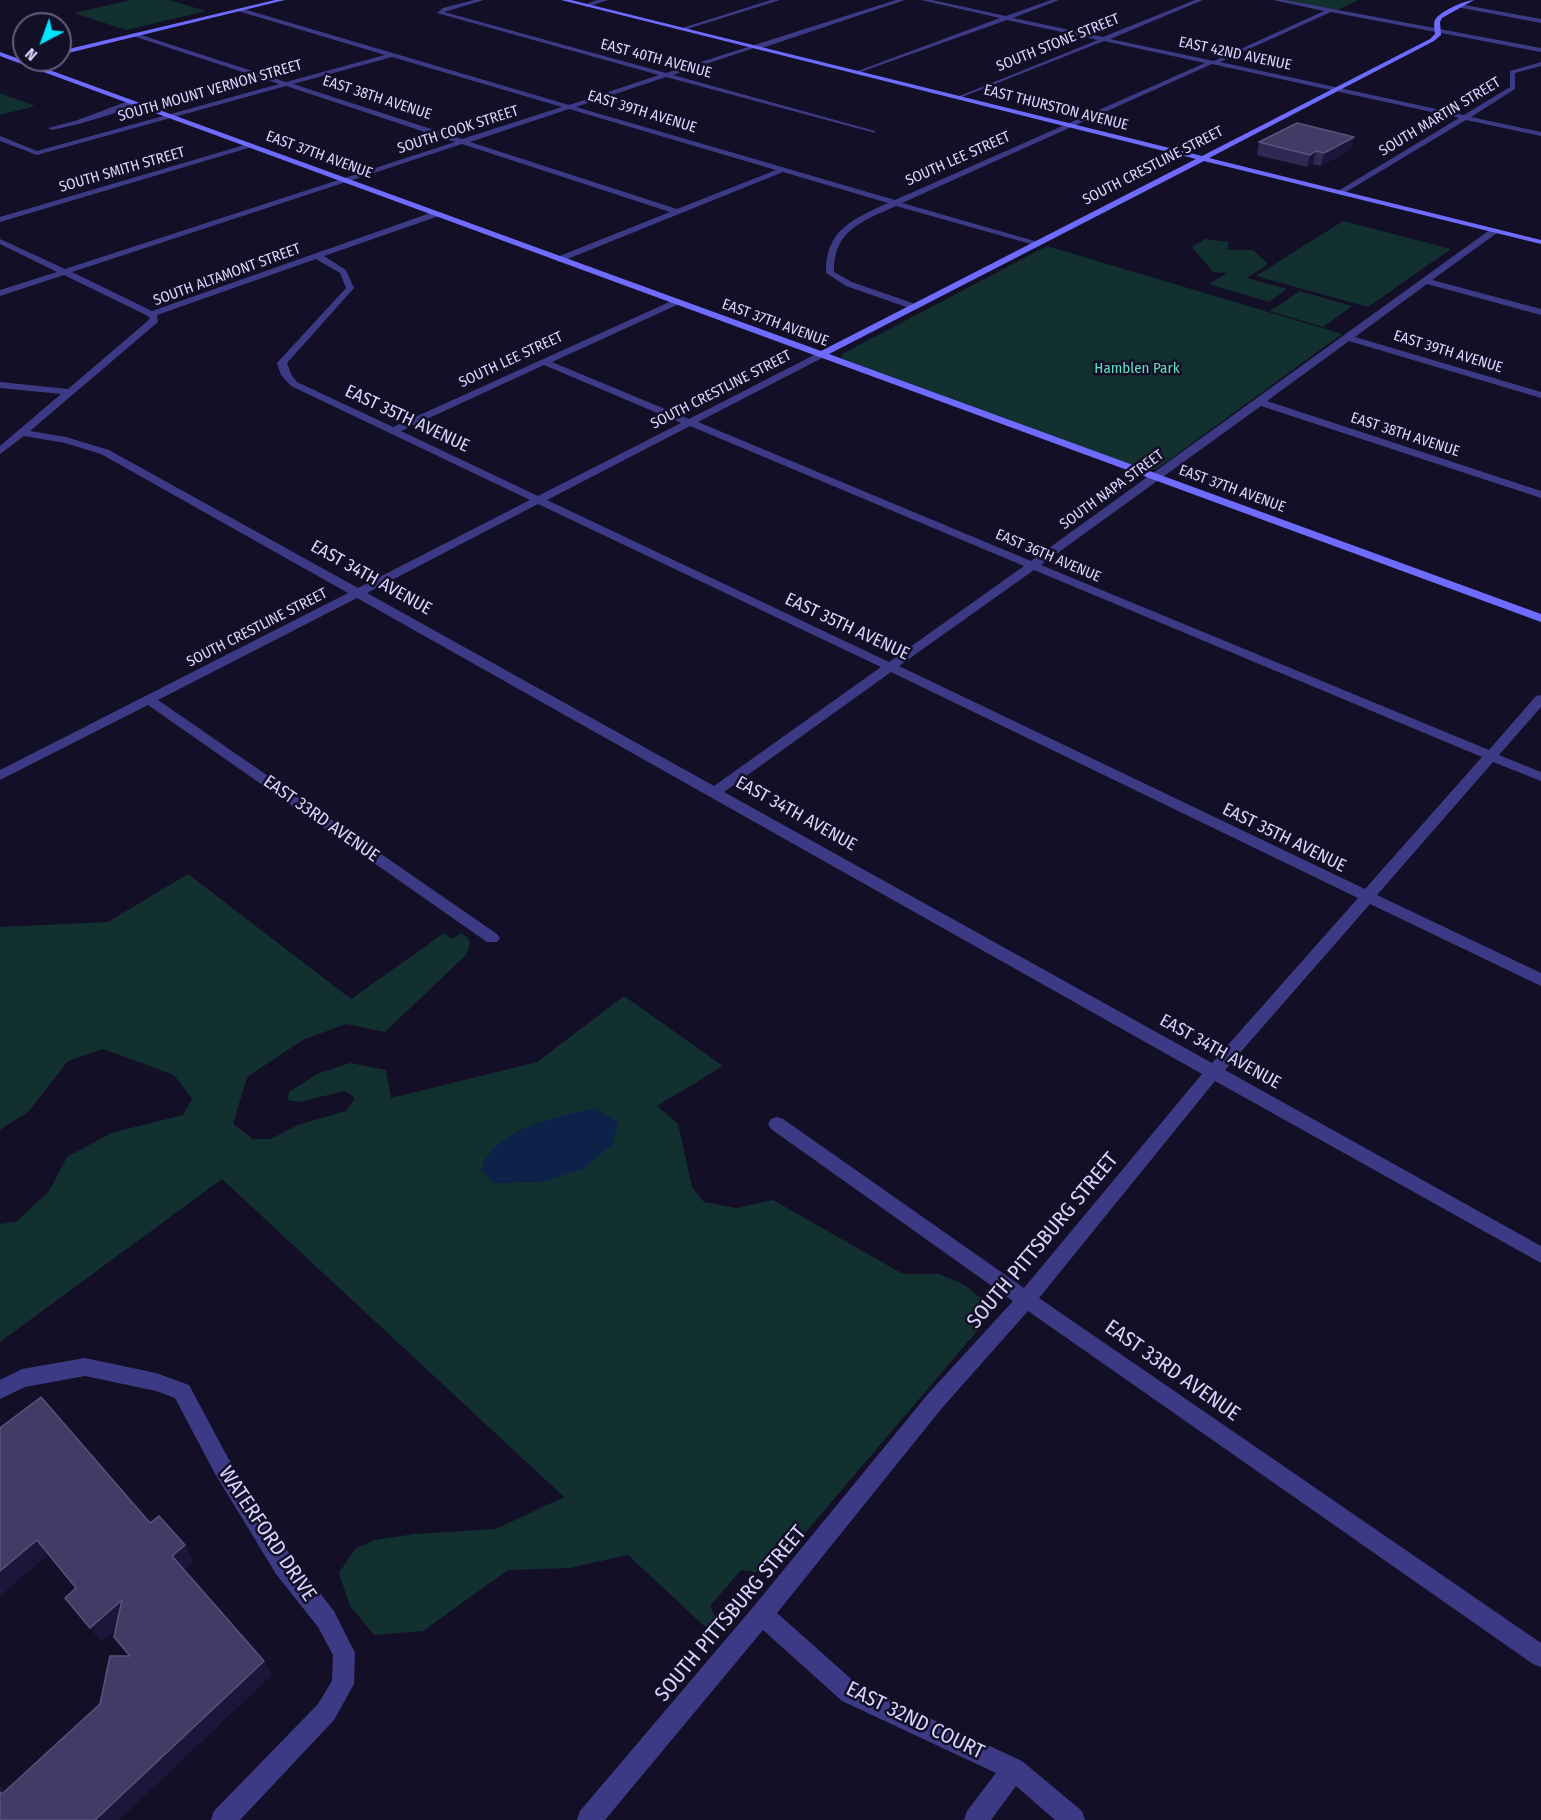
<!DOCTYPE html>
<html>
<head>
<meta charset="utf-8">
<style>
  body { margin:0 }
  #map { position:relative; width:1541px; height:1820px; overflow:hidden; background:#130f26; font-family:"Fira Sans Condensed",sans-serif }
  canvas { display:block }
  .north { position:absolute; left:12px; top:12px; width:60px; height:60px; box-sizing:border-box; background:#130f26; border:2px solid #625e7d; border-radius:50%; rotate:221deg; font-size:16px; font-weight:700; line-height:24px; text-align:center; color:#d9d4ff }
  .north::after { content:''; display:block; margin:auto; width:21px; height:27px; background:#00e5ff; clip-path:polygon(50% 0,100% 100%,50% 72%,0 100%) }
</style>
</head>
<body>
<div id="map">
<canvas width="1541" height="1820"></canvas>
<div class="north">N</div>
</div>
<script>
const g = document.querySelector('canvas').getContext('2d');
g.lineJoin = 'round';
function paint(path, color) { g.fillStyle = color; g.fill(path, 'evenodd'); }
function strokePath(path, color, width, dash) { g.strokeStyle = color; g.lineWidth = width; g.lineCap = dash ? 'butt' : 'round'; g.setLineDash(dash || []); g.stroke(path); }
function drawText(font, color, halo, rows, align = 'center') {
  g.font = font + ' "Fira Sans Condensed",sans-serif'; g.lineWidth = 5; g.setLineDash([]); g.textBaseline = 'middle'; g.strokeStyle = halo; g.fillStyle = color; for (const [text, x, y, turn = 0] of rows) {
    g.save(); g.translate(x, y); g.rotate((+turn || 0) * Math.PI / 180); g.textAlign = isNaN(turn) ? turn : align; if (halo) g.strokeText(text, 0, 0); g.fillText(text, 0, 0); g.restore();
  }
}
paint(new Path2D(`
  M130 0H169L206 11 126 30 74 13Z
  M1282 0H1359L1337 10Z
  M0 93 35 106 0 115Z
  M1343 221 1451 249 1368 307 1256 276Z
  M1205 239 1229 242 1227 250H1253L1268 264 1247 278 1287 289 1269 302 1209 284 1227 273 1213 272 1192 247Z
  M1047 246 1342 334 1158 468 1152 470 1143 469 841 358 842 354Z
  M1300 291 1352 306 1323 327 1270 311Z
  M188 874 351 999 444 933 452 939 461 933 468 938 470 944 466 955 385 1032 346 1024 303 1040 247 1077 233 1124 253 1139H271L298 1125 346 1111 355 1098 345 1091 299 1102 288 1100 289 1092 317 1074 350 1063 386 1070 391 1098 537 1062 624 996 723 1066 657 1106 678 1124 692 1187 704 1202 736 1208 773 1200 903 1274H939L963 1284 982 1299 989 1312 983 1324 776 1567 762 1573 741 1570 710 1606 716 1619V1637L628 1555 569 1568 508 1570 423 1631 374 1635 350 1606 339 1573 355 1549 375 1540 415 1534 496 1529 564 1497 222 1179 0 1342V1224L16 1222 49 1191 67 1157 111 1133 183 1115 192 1099 174 1075 103 1049 68 1061 29 1111 0 1130V927L108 922ZM481 1170 546 1181 494 1183Z`), '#12302f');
paint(new Path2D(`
  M595 1108 619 1122 612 1145 584 1168 546 1181 494 1183 481 1170C494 1128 557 1117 595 1108Z`), '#0c2248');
paint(new Path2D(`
  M474 0H484L444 12 666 73 896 0H905L759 49 754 48 673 75 875 131V133L666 77 576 107 895 200 1205 63 1104 41 957 99V97L1098 40 1007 20 855 74V72L1000 18 921 0H932L1006 16 1051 0H1059L1013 18 1103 37 1195 0H1203L1110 39 1214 61 1324 11 1273 0H1285L1541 48V52L1331 12 1220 62 1464 115 1510 87V71L1541 62V66L1515 73V89L1471 117 1541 132V136L1466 120 1341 195 1337 193 1338 191 1459 118 1212 64 902 203 1038 242V246L896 206C863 221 833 230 834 272L852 282 918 305 919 307 915 310 846 286 826 273C825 230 853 219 888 203L783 172 560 262 557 261V257L670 212 462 144 72 272 152 311 433 212H439V216L324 256 346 270 354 288 287 363 291 374 297 382 393 427 676 299 680 302 679 304 552 362 689 419 818 353H824V357L698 422 1031 561 1491 229H1497V233L1432 280 1541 309V315L1427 284 1355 337 1541 392V398L1349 341 1267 401 1541 491V498L1261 406 1041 565 1489 750 1536 696 1541 695V707L1499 755 1541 772V781L1493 762 1377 895 1541 973V986L1370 904 1225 1070 1541 1246V1263L1215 1081 1039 1298 1541 1643V1667L1533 1664 1028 1311 942 1408 777 1613 858 1685 1022 1761 1082 1811 1085 1820H1055L1016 1786 991 1820H964L967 1811 996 1773 842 1701 763 1630 605 1820H577L580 1811 754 1606 928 1394 1013 1301 771 1129 768 1124 771 1119 777 1117 783 1119 1024 1288 1202 1074 357 598 158 700 497 934 500 938 497 942H487L148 705 0 780V770L348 593 101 454 65 443 24 436 0 454V446L61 394 0 388V382L68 389 150 319 148 316 64 275 0 296V290L57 272 0 244V239L65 269 455 142 286 86 37 155 0 141V136L37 151 279 84 133 36 135 33 286 82 385 55 238 11 240 8 569 105 659 75 437 13 443 8ZM392 57 562 107 462 139 293 84ZM569 109 776 170 677 209 470 142ZM316 259 340 273 346 288 277 363 281 375 291 386 530 500 358 588 109 450 66 437 30 431 158 322 157 315ZM544 365 681 423 538 496 401 431ZM690 426 1024 566 889 662 547 500ZM538 504 881 667 714 786 367 593ZM1034 570 1482 757 1365 889 899 666ZM891 672 1358 898 1212 1063 724 792Z
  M598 0H608L586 7 583 5Z
  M771 0H780L684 30 679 29Z
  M1459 4 1541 19V23L1457 7Z
  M131 100 134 102 131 104 139 103 142 105 79 124 52 130 48 128 75 121Z
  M248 144 255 146 0 222V217Z
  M85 1358 156 1373 189 1385 228 1458 292 1558 334 1611 355 1653 354 1684 334 1720 240 1820H211L214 1811 318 1704 332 1681 333 1655 318 1627 276 1574 214 1472 175 1398 156 1391 85 1376 25 1387 0 1399V1380L22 1369Z`), '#3d3a85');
paint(new Path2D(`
  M275 0H285L60 55V51Z
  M561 0H571L1202 156 1430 39 1435 34C1435 30 1433 24 1435 20 1439 12 1465 0 1474 0L1442 18 1440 22 1441 35 1434 41 1209 158 1541 240V244L1204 161 829 354 1541 614V622L0 56V52L821 351 1196 159Z`), '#6f6bff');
paint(new Path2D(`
  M1259 142 1351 149 1321 166 1313 164 1307 167 1257 155Z`), '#312854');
paint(new Path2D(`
  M1354 137 1351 149 1321 166 1324 153Z
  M1316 151 1313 164 1307 167 1310 155Z
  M37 1540 48 1555 0 1596V1571Z
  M185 1545 194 1560 182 1571 172 1556Z
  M122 1600 133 1614 101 1642 90 1628Z
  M264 1661 272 1675 119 1820H95Z
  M0 1785 15 1806 0 1792Z`), '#1d163a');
const building = new Path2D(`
  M1297 123 1354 137 1324 153 1316 151 1310 155 1259 142Z
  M41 1397 150 1523 159 1516 185 1545 172 1556 264 1661 95 1820H0V1792L2 1794 100 1704 110 1656H130L114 1637 122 1600 90 1628 65 1598 76 1588 37 1540 0 1571V1428Z`);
paint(building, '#433a66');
strokePath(building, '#5a527e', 1.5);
drawText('15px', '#d9d4ff', '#130f26', [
  ["SOUTH STONE STREET",1058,43,-22],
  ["EAST 42ND AVENUE",1235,54,12],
  ["EAST 40TH AVENUE",656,59,15],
  ["SOUTH MOUNT VERNON STREET",210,91,-16],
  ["EAST 38TH AVENUE",377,98,18],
  ["EAST THURSTON AVENUE",1056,108,14],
  ["EAST 39TH AVENUE",642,112,17],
  ["SOUTH MARTIN STREET",1440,117,-31],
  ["SOUTH COOK STREET",458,130,-18],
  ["EAST 37TH AVENUE",319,155,20],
  ["SOUTH LEE STREET",958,159,-24],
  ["SOUTH CRESTLINE STREET",1153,166,-27],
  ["SOUTH SMITH STREET",122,170,-16],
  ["SOUTH ALTAMONT STREET",227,275,-20],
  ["EAST 37TH AVENUE",775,323,20],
  ["EAST 39TH AVENUE",1448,352,17],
  ["SOUTH LEE STREET",511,360,-25],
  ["SOUTH CRESTLINE STREET",721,390,-27],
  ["EAST 38TH AVENUE",1405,435,18],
  ["EAST 37TH AVENUE",1232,489,20],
  ["SOUTH NAPA STREET",1112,490,-36],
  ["EAST 36TH AVENUE",1048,556,23],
  ["SOUTH CRESTLINE STREET",257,628,-27]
]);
drawText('15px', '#5fe0c0', '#130f26', [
  ["Hamblen Park",1137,369]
]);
drawText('18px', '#d9d4ff', '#130f26', [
  ["EAST 35TH AVENUE",407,419,25],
  ["EAST 34TH AVENUE",371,578,29],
  ["EAST 35TH AVENUE",847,627,25],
  ["EAST 34TH AVENUE",796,814,29],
  ["EAST 33RD AVENUE",321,819,35],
  ["EAST 35TH AVENUE",1284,838,26],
  ["EAST 34TH AVENUE",1220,1052,29]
]);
drawText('21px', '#d9d4ff', '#130f26', [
  ["SOUTH PITTSBURG STREET",1043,1241,-50],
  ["EAST 33RD AVENUE",1172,1371,35],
  ["WATERFORD DRIVE",267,1534,56],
  ["SOUTH PITTSBURG STREET",731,1614,-50],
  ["EAST 32ND COURT",915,1721,26]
]);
</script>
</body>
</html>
